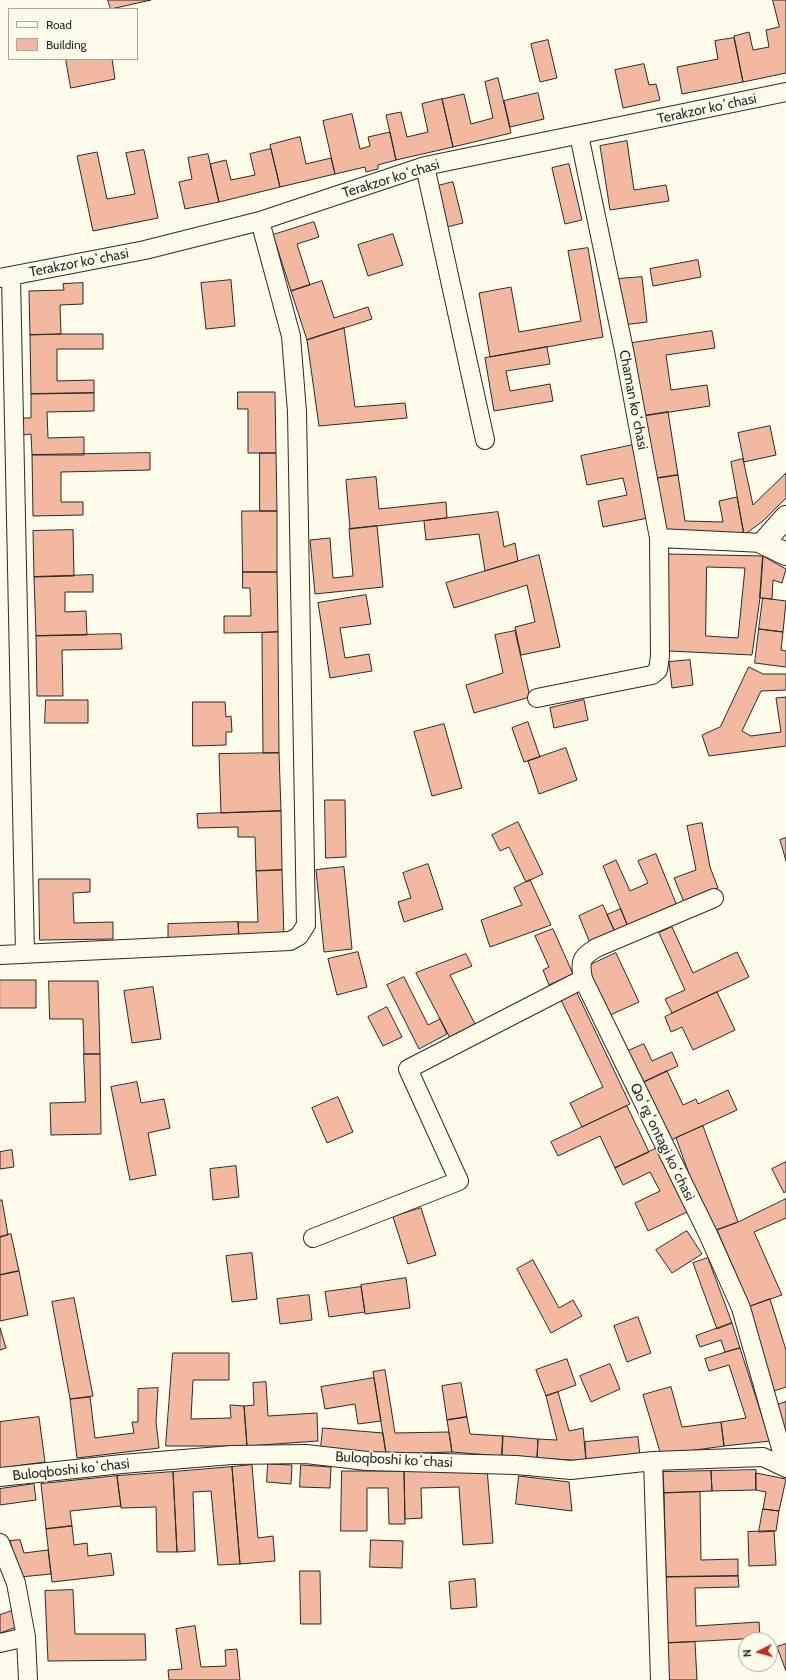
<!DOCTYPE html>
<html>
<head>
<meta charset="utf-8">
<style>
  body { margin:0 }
  #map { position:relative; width:786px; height:1680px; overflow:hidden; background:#fdfbea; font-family:Cabin,sans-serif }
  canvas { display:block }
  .legend { position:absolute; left:8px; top:8px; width:130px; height:52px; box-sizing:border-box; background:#fdfbea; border:1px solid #a9a89e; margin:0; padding:5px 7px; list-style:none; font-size:12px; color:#2b2b2b }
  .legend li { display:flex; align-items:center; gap:8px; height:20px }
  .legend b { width:20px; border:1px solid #a9a89e }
  .north { position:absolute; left:738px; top:1632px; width:40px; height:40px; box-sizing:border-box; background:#fdfbea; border:1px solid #a9a89e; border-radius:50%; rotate:264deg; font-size:11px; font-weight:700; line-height:16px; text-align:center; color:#2b2b2b }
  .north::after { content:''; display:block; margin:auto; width:14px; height:18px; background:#c62828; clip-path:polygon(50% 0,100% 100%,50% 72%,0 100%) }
</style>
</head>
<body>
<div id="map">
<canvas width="786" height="1680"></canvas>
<ul class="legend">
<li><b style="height:5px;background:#fdfbea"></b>Road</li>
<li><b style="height:11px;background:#f2b8a0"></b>Building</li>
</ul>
<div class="north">N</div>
</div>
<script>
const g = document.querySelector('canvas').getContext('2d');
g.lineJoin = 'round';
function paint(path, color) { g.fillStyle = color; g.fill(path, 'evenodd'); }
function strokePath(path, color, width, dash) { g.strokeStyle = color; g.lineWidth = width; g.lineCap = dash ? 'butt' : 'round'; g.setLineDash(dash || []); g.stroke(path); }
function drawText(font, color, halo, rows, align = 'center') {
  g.font = font + ' Cabin,sans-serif'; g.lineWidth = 3; g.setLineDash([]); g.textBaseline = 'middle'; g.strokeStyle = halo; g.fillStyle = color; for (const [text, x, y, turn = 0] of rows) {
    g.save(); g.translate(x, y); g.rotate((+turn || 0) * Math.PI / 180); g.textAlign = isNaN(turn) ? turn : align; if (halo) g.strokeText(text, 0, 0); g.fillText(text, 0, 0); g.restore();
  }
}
const building = new Path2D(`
  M108 0H151L111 9Z
  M773 0H786V73L743 82 734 36 749 32 753 50 769 47 766 30 779 27Z
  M734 38 743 82 682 94 677 67 718 59 715 41Z
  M548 40 557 78 540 82 531 44Z
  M66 59H112L115 79 71 88Z
  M644 64 649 85 656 84 660 100 623 108 615 70Z
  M498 78 511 133 453 147 442 99 464 94 471 124 493 118 485 82Z
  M538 93 544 119 510 127 504 101Z
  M442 99 453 147 396 160 386 115 401 112 407 137 428 132 422 104Z
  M352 114 360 149 370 146 368 137 390 132 396 160 378 165V169L366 172 365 167 335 174 323 121Z
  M300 137 306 164 331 158 335 174 280 187 270 145Z
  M627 141 634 190 666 185 669 201 610 210 600 146Z
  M271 149 280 187 219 202 210 164 226 160 231 180 255 175 250 154Z
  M144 150 158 218 93 231 77 156 97 152 107 199 135 194 126 153Z
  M208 154 219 202 185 209 179 182 192 179 188 158Z
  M569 164 582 220 565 224 552 168Z
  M453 182 463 223 443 228 434 187Z
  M314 222 319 237 297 244 310 285 291 291 273 235Z
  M393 234 403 265 368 276 358 245Z
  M588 248 603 337 490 357 479 293 511 287 519 332 581 321 568 251Z
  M698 260 701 277 653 286 650 269Z
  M642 277 647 322 623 325 618 279Z
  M231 280 235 326 206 329 201 283Z
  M322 281 334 318 368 307 372 319 307 340 291 291Z
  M83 283V304L60 305 61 334 30 335 29 291 64 290 63 284Z
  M344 328 355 407 405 403 407 418 319 426 307 340Z
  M712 331 715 348 666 355 671 390 707 385 710 406 643 416 632 343Z
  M61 334H103V349H57V381L94 380V393L31 394 30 335Z
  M547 347 550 364 506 371 510 391 550 384 553 401 494 411 485 358Z
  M238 392H275L276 453H248V409H238Z
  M94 393V411L47 412 48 438 84 437V455H32L31 434 23 435 22 418H31V394Z
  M668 412 678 475 652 479 643 416Z
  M770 426 776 455 744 462 738 433Z
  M633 445 648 518 603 527 598 501 627 495 623 478 587 485 581 456Z
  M150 453V470L61 472V502H83V515L33 516 32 455Z
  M260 453H276L277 511H260Z
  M743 459 753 505 786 473V498L763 521 744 535 731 462Z
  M678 475 685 521 723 522 719 501 737 497 744 535H669L660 525 652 479Z
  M376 477 379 509 446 502 447 518 350 529 346 480Z
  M242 511H277V572H243Z
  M498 512 504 547 515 543 518 561 485 571 479 534 426 540 424 521Z
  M377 526 383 587 315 594 310 540 330 538 333 578 353 576 349 529Z
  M73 530 74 576 34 577 33 531Z
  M668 554 763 556 760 598 752 655 669 651ZM707 567 745 568 738 638 706 636Z
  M539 555 560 647 521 655 515 627 535 622 527 585 454 608 446 583Z
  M763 556 786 569 782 583 773 580 772 599 760 598Z
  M243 572H277L278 632 224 633V616H251L250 588H243Z
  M93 575V592H65V612L86 611 87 635 36 636 34 577Z
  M366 595 371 624 340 628 345 658 369 654 372 671 330 678 318 603Z
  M763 598 786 601 783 632 759 629Z
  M759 629 783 632 781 650 786 651V667L755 663Z
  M515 631 530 697 474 713 466 685 503 673 495 635Z
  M278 632 279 753H263L262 633Z
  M121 634 122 649 62 650 63 696H37L36 636Z
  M690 660 693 685 672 688 669 662Z
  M749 667 763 674H786V690L761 691 742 731 751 736 781 732 776 698 786 697V746L709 756 702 735 720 727Z
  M46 700H88V723H45Z
  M584 700 588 720 554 728 550 708Z
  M193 702H225L226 717 231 716 232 732H226V745L193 746Z
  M528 722 540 757 524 762 512 728Z
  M444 724 462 788 432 796 414 732Z
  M566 748 577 780 539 794 528 761Z
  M279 753 281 811 221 813 219 754Z
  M325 800H345L346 857 326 858Z
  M281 811 282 870 256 871 255 837H238V827L198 828 197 814Z
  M518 822 543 874 526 882 509 847 500 851 492 835Z
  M702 823 710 867 718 888 684 902 674 878 696 870 687 826Z
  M786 838V861L780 840Z
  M656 854 677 906 628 927 603 866 616 860 630 891 648 883 638 861Z
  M428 864 443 909 404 922 398 902 411 898 403 873Z
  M344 867 352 949 324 952 316 870Z
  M282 870 284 937 239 938 238 922H258L256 871Z
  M39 879H90V892L73 893 74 923 113 922V939L40 940Z
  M530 880 551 925 490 947 481 920 522 905 514 888Z
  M603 905 615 932 590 943 579 916Z
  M621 909 628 927 615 932 607 915Z
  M238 922 239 938 168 939V924Z
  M672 927 693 973 737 952 749 977 672 1013 665 999 685 990 659 933Z
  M553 929 573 974 549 985 543 970 549 967 535 936Z
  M358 952 367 987 337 995 328 959Z
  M616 953 639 1002 608 1016 586 967Z
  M466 954 472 966 450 975 475 1024 450 1038 416 973Z
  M404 977 428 1025 440 1019 447 1034 419 1049 387 985Z
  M0 980H36V1008H0Z
  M49 981H98L100 1054H84L83 1019H50Z
  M153 987 161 1039 132 1043 124 991Z
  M717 992 735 1030 693 1050 682 1027 671 1032 665 1017Z
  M577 993 630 1104 582 1127 570 1103 603 1087 561 1000Z
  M387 1007 402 1037 383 1046 368 1017Z
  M644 1044 652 1061 672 1052 678 1066 642 1083 628 1051Z
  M84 1054H100L101 1134 51 1135 50 1103 85 1102Z
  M667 1071 683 1105 696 1099 698 1104 728 1090 737 1110 671 1140 642 1083Z
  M137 1082 141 1103 164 1099 170 1128 148 1133 156 1175 130 1180 111 1087Z
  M338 1097 353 1132 327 1143 312 1108Z
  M627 1106 649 1152 615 1168 600 1136 558 1156 551 1142Z
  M703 1126 738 1222 710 1232 676 1138Z
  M659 1147 689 1211 648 1231 635 1203 660 1191 650 1172 623 1185 615 1168Z
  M12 1150 14 1167 0 1169V1152Z
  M786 1162V1191L784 1193 772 1169Z
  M236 1166 239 1197 213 1200 210 1169Z
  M786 1199V1218L754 1232 782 1295 750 1306 717 1230 738 1222Z
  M0 1200H2L8 1235 0 1237Z
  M421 1208 436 1255 408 1264 393 1217Z
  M687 1231 702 1254 672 1273 656 1250Z
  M11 1234 19 1271 0 1275V1237Z
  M252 1253 257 1299 232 1302 226 1256Z
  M708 1258 732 1323 717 1329 693 1263Z
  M533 1260 559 1308 573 1300 582 1316 551 1333 517 1269Z
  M19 1271 28 1315 0 1321V1275Z
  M406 1278 410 1308 365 1314 361 1285Z
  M361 1287 365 1312 329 1317 325 1292Z
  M309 1295 312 1320 280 1324 277 1299Z
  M74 1298 93 1396 70 1399 52 1302Z
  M770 1299 786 1350V1387L771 1392 744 1309Z
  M638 1317 651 1353 627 1362 614 1326Z
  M732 1323 740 1348 725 1352 721 1340 700 1347 696 1336Z
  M0 1328 6 1348 0 1350Z
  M740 1348 770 1441 724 1446 721 1422 746 1418 729 1365 709 1371 705 1359Z
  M173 1353H229V1380H193L191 1419 231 1418 230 1405 244 1406 247 1446H166Z
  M567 1359 576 1385 546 1396 536 1370Z
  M610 1364 620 1389 591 1402 580 1376Z
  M385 1370 395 1433 449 1432 452 1452 386 1454 373 1372Z
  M374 1378 381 1421 358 1424 355 1404 325 1409 321 1387Z
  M266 1382 268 1416 317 1413 318 1441 247 1446 244 1406 254 1405 253 1383Z
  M461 1383 467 1417 447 1420 442 1386Z
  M671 1387 682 1427 721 1422 724 1446 661 1455 643 1395Z
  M158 1388 156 1422 159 1448 77 1458 70 1399 90 1397 95 1438 134 1433 132 1422H138V1389Z
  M558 1392 569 1431 583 1428 586 1461 537 1458 538 1439 557 1440 546 1396Z
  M786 1402V1435L771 1407Z
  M39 1417 45 1462 0 1468V1422Z
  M467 1417 470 1434 503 1436 502 1456 452 1452 447 1420Z
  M323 1428 383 1433 386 1454 321 1447Z
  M503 1436 538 1439 537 1458 502 1456Z
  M638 1437 640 1456 586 1461 585 1442Z
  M268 1464 292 1465 291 1484 267 1482Z
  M252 1465 258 1538 273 1536 275 1561 240 1564 232 1467Z
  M301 1465 331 1467 330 1488 300 1487Z
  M232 1467 240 1564 218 1565 211 1491 193 1492 195 1551 177 1552 173 1472Z
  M487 1468 493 1543 463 1545 459 1487 421 1488 422 1518 405 1519 404 1471Z
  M756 1470V1490L712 1491 711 1471Z
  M342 1471H404L405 1524H389L388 1488H367V1531H341Z
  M711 1471 712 1491 664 1493 663 1472Z
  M173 1472 177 1552H157L156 1507 121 1508 117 1476Z
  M756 1473 786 1479 779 1511 763 1509 766 1492 756 1490Z
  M117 1476 121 1506 70 1511 72 1526 46 1529 41 1484Z
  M519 1476 569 1482 572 1511 516 1504Z
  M34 1484 36 1500 0 1505V1489Z
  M700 1492 701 1560 738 1559V1576L666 1577 664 1493Z
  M763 1509 779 1511 776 1531 759 1532Z
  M72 1526 74 1545 87 1543 88 1556 111 1553 114 1575 52 1582 46 1529Z
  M774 1531 776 1565 749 1566 748 1532Z
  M20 1540 24 1553 48 1550 51 1574 20 1577 10 1541Z
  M371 1540 403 1541 402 1568 370 1567Z
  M300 1571H320L321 1624H301Z
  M738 1576 739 1587 695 1588 696 1626 759 1622 760 1638 667 1643 666 1577Z
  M475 1579 477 1607 451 1609 449 1582Z
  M73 1590 75 1634H145L146 1660 48 1661 45 1591Z
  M12 1611 17 1627 0 1633V1615Z
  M195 1626 201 1667 226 1666 225 1650 237 1649 240 1680H169L168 1670 182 1669 176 1629Z
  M695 1642 697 1680H669L667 1643Z
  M786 1644V1671L777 1647Z`);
paint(building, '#f2b8a0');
strokePath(building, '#2b2b2b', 1);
const street = new Path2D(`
  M579 135 624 350 659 538 763 543
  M425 166 485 440
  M11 277 25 954
  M0 278 145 250 260 221 425 166 786 92
  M537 698 652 675 658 670 660 656 659 538
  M714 898 596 948C580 958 580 961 583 979L708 1234 741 1308 786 1466
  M0 955 290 941 299 936 306 925 297 412 291 336 260 221
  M313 1238 459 1181 408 1069 583 979
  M653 1461 660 1680
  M0 1477 122 1464 232 1455 306 1454 367 1461 516 1465 571 1470 653 1461 763 1457 786 1468
  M0 1543 16 1583 26 1637 28 1680
  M0 1643 26 1637`);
const secondary = new Path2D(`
  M786 517 763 543 786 554`);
strokePath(street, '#2b2b2b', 20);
strokePath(secondary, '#2b2b2b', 24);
strokePath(street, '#fdfbea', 18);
strokePath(secondary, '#fdfbea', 22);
drawText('14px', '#2b2b2b', '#fdfbea', [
  ["Terakzor koʻchasi",707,109,-12],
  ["Terakzor koʻchasi",391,179,-17],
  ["Terakzor koʻchasi",79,263,-11],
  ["Chaman koʻchasi",633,400,79],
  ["Qoʻrgʻontagi koʻchasi",662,1142,64],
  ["Buloqboshi koʻchasi",394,1460,3],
  ["Buloqboshi koʻchasi",71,1470,-6]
]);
</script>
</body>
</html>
